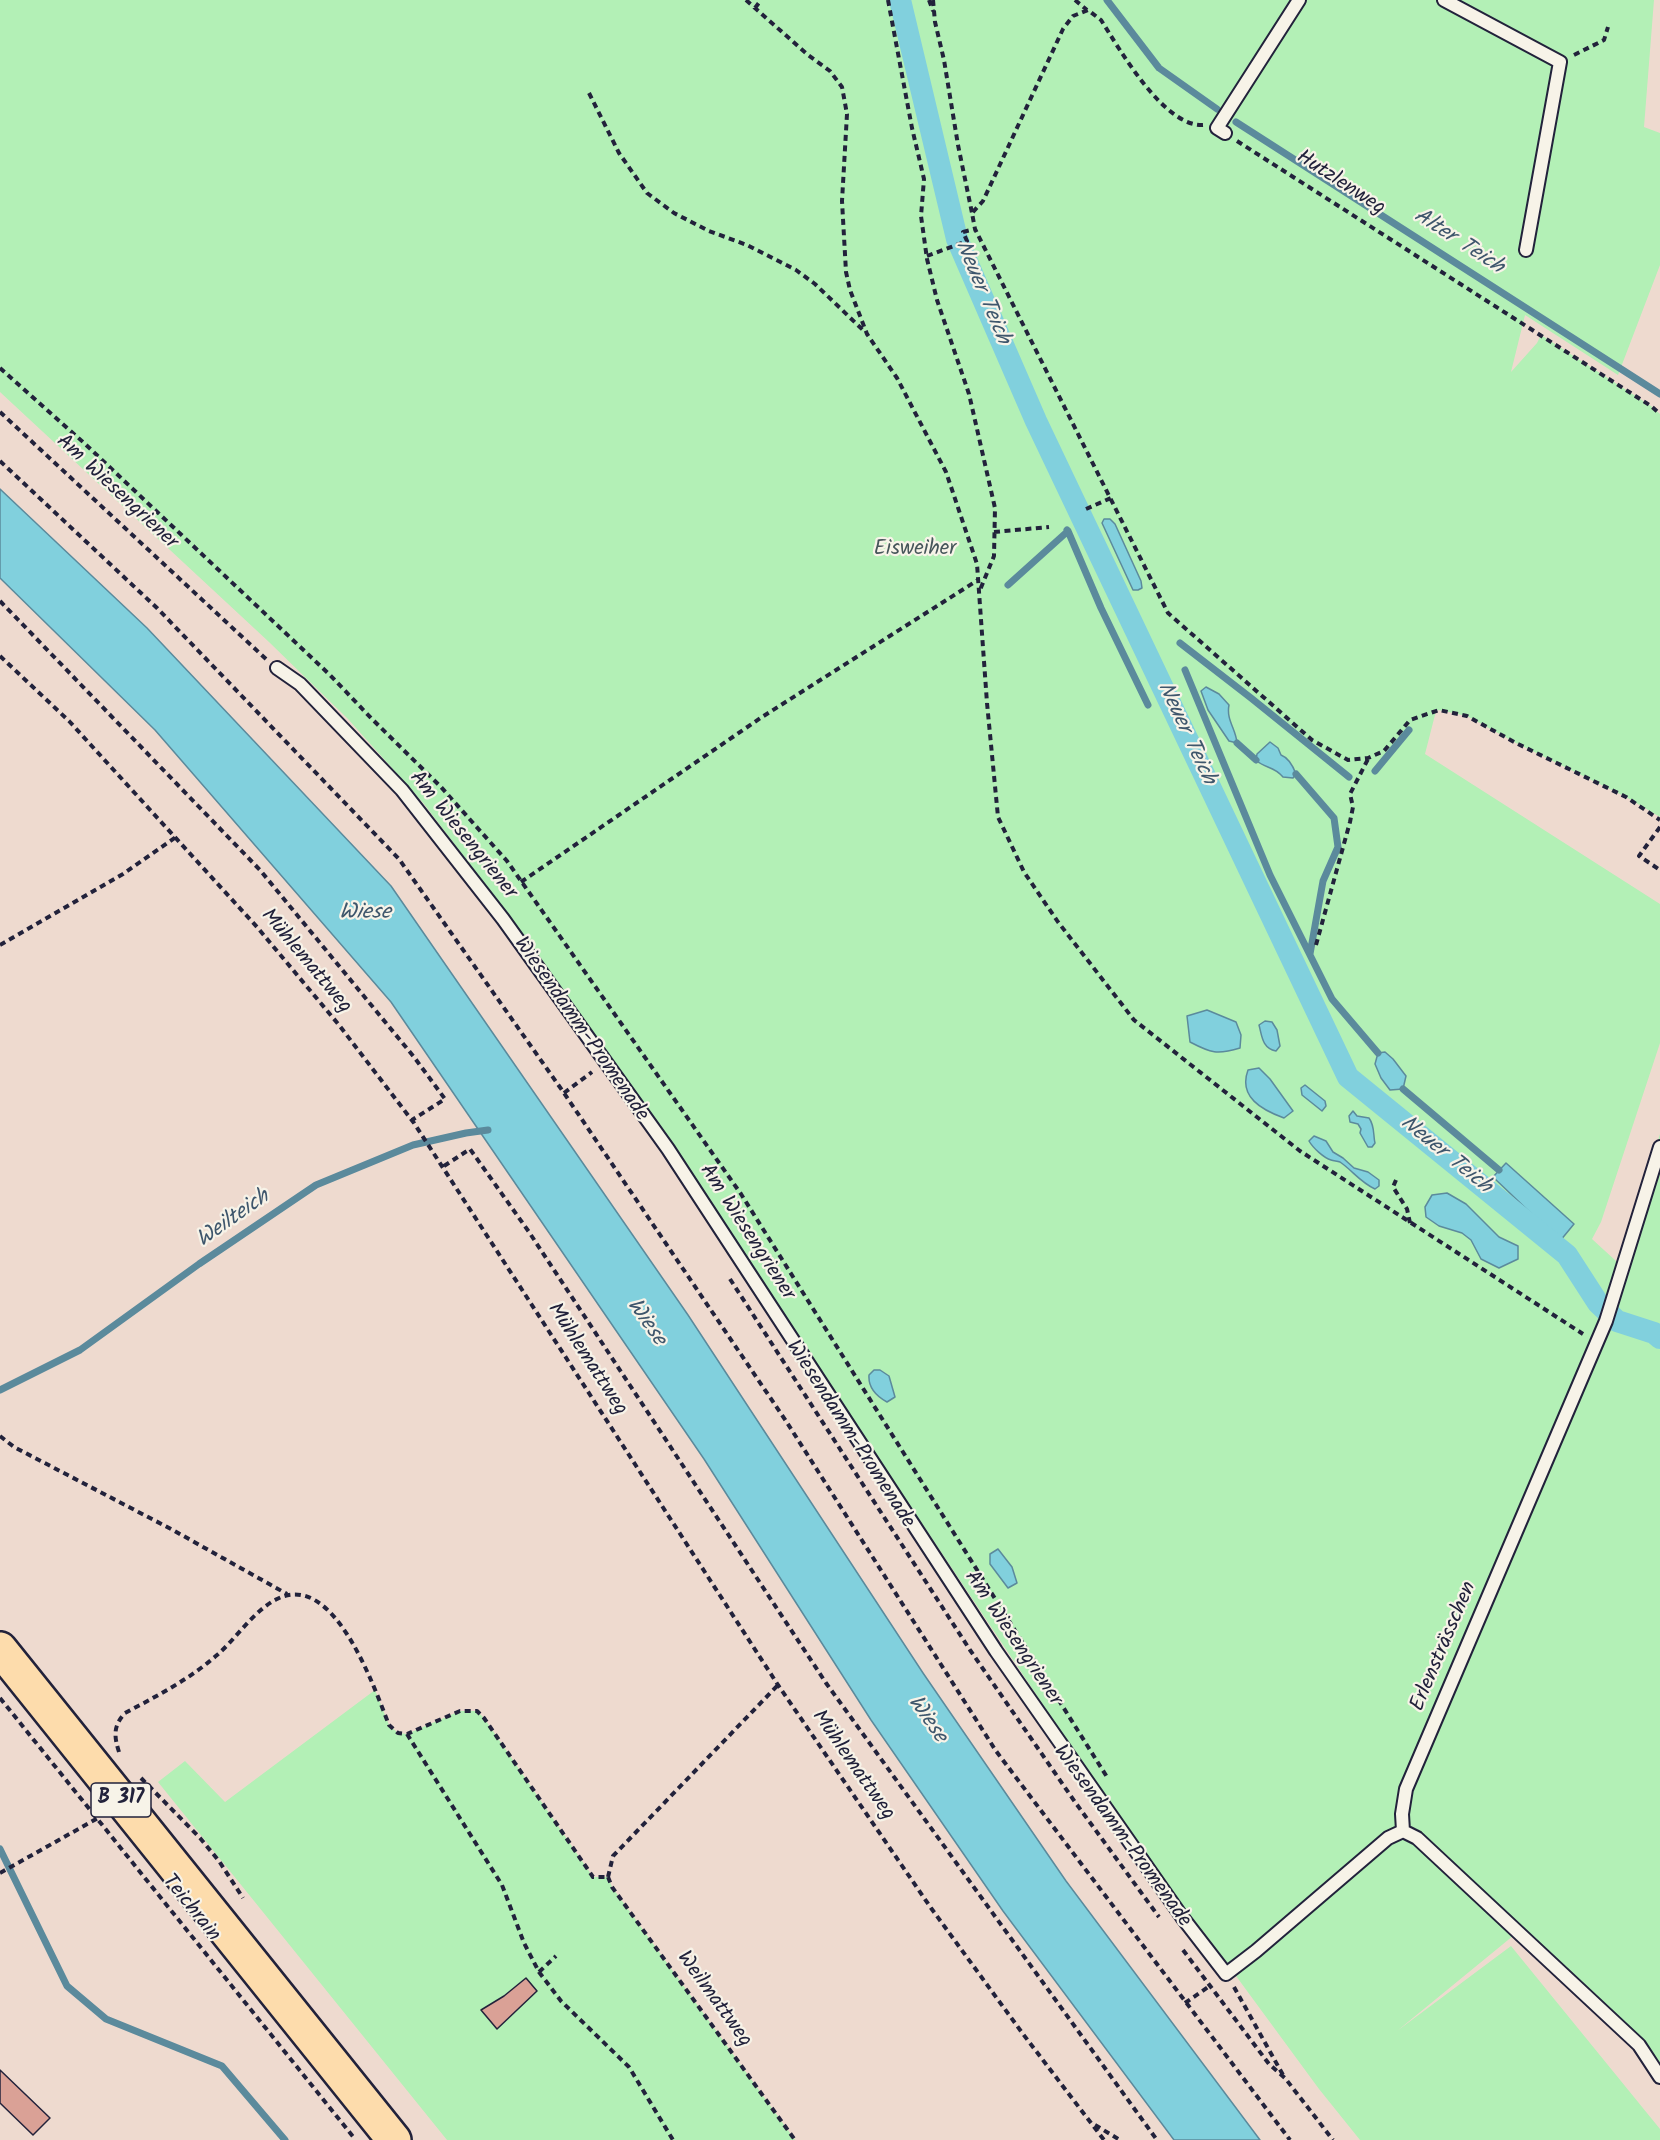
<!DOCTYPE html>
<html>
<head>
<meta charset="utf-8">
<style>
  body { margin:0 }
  canvas { display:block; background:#eedacf }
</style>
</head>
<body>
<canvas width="1660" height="2140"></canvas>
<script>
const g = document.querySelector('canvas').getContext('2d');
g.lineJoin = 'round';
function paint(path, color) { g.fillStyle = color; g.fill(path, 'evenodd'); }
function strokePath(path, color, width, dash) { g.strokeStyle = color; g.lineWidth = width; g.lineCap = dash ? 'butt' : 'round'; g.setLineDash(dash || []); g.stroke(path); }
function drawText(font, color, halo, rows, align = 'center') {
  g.font = font + ' Kalam,sans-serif'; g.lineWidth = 4.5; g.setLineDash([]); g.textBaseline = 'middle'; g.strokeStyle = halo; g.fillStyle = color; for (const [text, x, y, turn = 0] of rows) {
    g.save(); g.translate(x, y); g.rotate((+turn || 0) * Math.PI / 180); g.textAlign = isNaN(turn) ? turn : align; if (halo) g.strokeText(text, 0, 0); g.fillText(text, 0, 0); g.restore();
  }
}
paint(new Path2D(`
  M0 0H1654L1644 127 1660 133V265L1618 375 1525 315 1511 372 1537 343 1541 335 1651 406 1660 414V817L1626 797 1516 743 1467 716 1439 710 1436 711 1425 754 1660 904V1043L1601 1222 1592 1239 1616 1261V1263L1620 1267 1660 1134V2077L1639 2045 1519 1931 1397 2031 1511 1946 1660 2129V2140H1360L1319 2089 1203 1931 1194 1936 1114 1811 619 1070 524 936 424 804 348 719 269 642 0 392Z
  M375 1690 389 1725 398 1733 407 1734 460 1711H477L484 1718 593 1877H608L612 1887 795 2140H447L158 1782 185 1761 225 1802Z`), '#b3f0b6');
const water = new Path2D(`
  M0 489 147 628 391 886 688 1315 923 1673 1066 1881 1260 2140H1174L1003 1911 871 1720 704 1459 391 1002 155 730 0 578Z
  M1104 519H1110L1115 524 1141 581 1142 588 1138 590H1133L1102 523Z
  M1206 687 1219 694 1229 705C1226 720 1236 729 1237 743L1229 741 1208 710 1201 691Z
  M1270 742 1278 748 1281 755C1289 758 1293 766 1296 774L1293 778 1283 777C1273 765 1265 769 1256 760L1257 754Z
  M1207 1010 1236 1022 1241 1035 1240 1048C1217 1055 1211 1053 1190 1042L1187 1016Z
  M1265 1021 1272 1022 1277 1030 1280 1046 1276 1051C1262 1048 1262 1036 1259 1025Z
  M1385 1052 1393 1059 1406 1076 1403 1089 1390 1090 1381 1078 1375 1064 1378 1053Z
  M1259 1068 1270 1079 1293 1111 1284 1118C1262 1110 1238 1097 1248 1070Z
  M1305 1085 1325 1101 1326 1106 1322 1111 1302 1095 1301 1088Z
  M1353 1111 1357 1116 1369 1118C1375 1126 1373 1135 1375 1143L1372 1147H1368L1360 1133 1361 1129 1358 1124 1350 1122 1349 1116Z
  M1314 1136 1326 1141 1333 1152 1343 1158 1354 1168 1368 1172 1379 1180V1186L1375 1189C1360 1182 1353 1171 1340 1162 1337 1161 1334 1161 1331 1160 1324 1158 1313 1148 1309 1141Z
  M1506 1163 1574 1224 1560 1241 1493 1177Z
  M1447 1193 1466 1204 1499 1237 1518 1246V1259L1499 1268 1481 1259 1471 1240 1462 1233 1439 1226 1426 1217 1425 1207 1432 1195Z
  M874 1370H880L889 1376 895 1397 887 1402C876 1396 868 1388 869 1375Z
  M998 1549 1012 1567 1017 1583 1008 1588 990 1564V1554Z`);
paint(water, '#81d0dd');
strokePath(water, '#5b8a9c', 1.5);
strokePath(new Path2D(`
  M1107 0 1159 68 1217 109
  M1236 122 1660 394
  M1068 531 1101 608 1148 705
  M1008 585 1068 531 1067 530
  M1180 643 1251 698 1349 777
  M1185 670 1270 875 1332 999 1378 1053
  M1237 743 1256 760
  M1375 771 1409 730
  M1296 774 1334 818 1338 847 1323 881 1310 954
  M1403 1089 1499 1170
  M1560 1241 1564 1253
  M0 1390 80 1350 199 1264 316 1185 413 1145 466 1133 488 1130
  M0 1849 67 1986 106 2019 222 2066 285 2140`), '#5b8a9c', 7);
strokePath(new Path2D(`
  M900 0 957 239 1036 421 1348 1077 1567 1255 1598 1303 1617 1321 1654 1333 1660 1338`), '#81d0dd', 22);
const building = new Path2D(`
  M526 1978 537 1991 497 2029 481 2010 504 1996Z
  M0 2070 50 2118 33 2135 0 2103Z`);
paint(building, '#daa196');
strokePath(building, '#22223b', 1.5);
const service = new Path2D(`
  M1444 0 1560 62 1526 250
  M1225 133 1217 128 1299 0
  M277 668 300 684 402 790 503 919 668 1149 996 1651 1182 1917 1226 1974 1256 1951 1388 1838 1403 1831
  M1403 1831 1402 1814 1406 1789 1606 1321 1660 1147
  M1403 1831 1417 1838 1639 2045 1660 2077`);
const primary = new Path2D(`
  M0 1649 394 2140`);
strokePath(service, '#22223b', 16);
strokePath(primary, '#22223b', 38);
strokePath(new Path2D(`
  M746 0 808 55 830 71 842 87 847 114 842 201 846 272 850 290 867 334 897 378 946 472 977 564 987 703 998 817 1024 872 1058 922 1134 1020 1300 1151 1583 1334
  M888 0 912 128 924 179 921 216 927 259 937 300 969 394 995 508 994 556 980 590
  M929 0 933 11
  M933 0 935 22 944 60 958 145 972 213
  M1075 0 1087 10
  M755 8 761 0
  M1574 55 1604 40 1608 27
  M589 93 619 153 647 193 674 213 709 231 747 245 796 270 815 284 864 331
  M1203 125C1164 127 1120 50 1101 20L1088 10 1073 16 1063 29 983 201 972 213 975 229 1168 613 1312 740 1348 760 1368 758 1384 751 1410 720 1439 710 1467 716 1516 743 1626 797 1660 820
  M1237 141 1651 406 1660 414
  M927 256 967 241 963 232 975 229
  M0 368 83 442 330 675 372 719 441 787 507 861 741 1194 1107 1777
  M0 412 266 659
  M0 461 157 608 399 859 564 1093 786 1421 996 1751 1290 2140
  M1086 509 1111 498
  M994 532 1049 527
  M0 601 260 870 414 1057 445 1099 412 1120
  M0 656 69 721 257 927 339 1025 414 1123 778 1685 931 1908 1023 2034 1104 2140
  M1660 827 1639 856 1660 870
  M521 882 762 717 978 580
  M0 945 123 874 176 837
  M1316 945 1350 822 1353 807 1350 794 1368 759
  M564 1093 592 1072
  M444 1166 470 1149 529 1232 826 1683 1157 2140
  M1396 1180 1393 1187 1407 1209 1410 1223
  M730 1279 970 1650 1075 1802 1159 1917
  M0 1436 14 1447 171 1529 287 1594
  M0 1698 355 2139
  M407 1734 502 1885 524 1943 539 1972 561 2001 629 2067 673 2140
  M119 1752C114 1736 113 1726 125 1713 157 1696 190 1679 217 1655 237 1638 253 1611 277 1599 334 1570 374 1687 389 1725L398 1733 407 1734 460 1711H477L484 1718 593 1877H608
  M141 1778 200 1838 219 1861 243 1898
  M0 1873 98 1818
  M608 1877 612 1887 795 2140
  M608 1877 613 1856 778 1685
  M1183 1950 1269 2064 1285 2078 1333 2140
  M539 1972 556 1956
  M1234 1987 1283 2075
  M1185 2003 1211 1985
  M1095 2125 1120 2140`), '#22223b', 4, [6, 4.5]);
strokePath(service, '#f7f3e8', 12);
strokePath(primary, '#fddcac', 33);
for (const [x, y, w] of [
  [121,1800,60]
]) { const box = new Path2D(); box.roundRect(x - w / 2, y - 17, w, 34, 4.5); g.fillStyle = '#f7f3e8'; g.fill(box); strokePath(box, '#22223b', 1.5); }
drawText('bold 20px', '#22223b', null, [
  ["B 317",121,1800]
]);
drawText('21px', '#22223b', '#f7f3e8', [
  ["Hutzlenweg",1340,184,33],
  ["Am Wiesengriener",116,493,43],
  ["Am Wiesengriener",462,836,51],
  ["Mühlemattweg",305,962,50],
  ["Wiesendamm-Promenade",580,1030,55],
  ["Am Wiesengriener",746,1233,57],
  ["Mühlemattweg",586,1360,57],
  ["Wiesendamm-Promenade",849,1435,57],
  ["Am Wiesengriener",1012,1639,56],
  ["Erlensträsschen",1445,1647,-67],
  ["Mühlemattweg",852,1766,55],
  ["Wiesendamm-Promenade",1121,1837,54],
  ["Teichrain",190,1909,51],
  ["Weilmattweg",713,2000,54]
]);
drawText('21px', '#46565a', '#f7f3e8', [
  ["Eisweiher",915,550]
]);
drawText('italic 22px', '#3e566c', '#f7f3e8', [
  ["Alter Teich",1458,243,33],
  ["Neuer Teich",981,293,67],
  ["Neuer Teich",1185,734,65],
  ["Wiese",365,914],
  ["Neuer Teich",1445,1156,39],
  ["Weilteich",234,1220,-35],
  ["Wiese",645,1323,55],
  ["Wiese",926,1720,55]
]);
</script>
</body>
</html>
